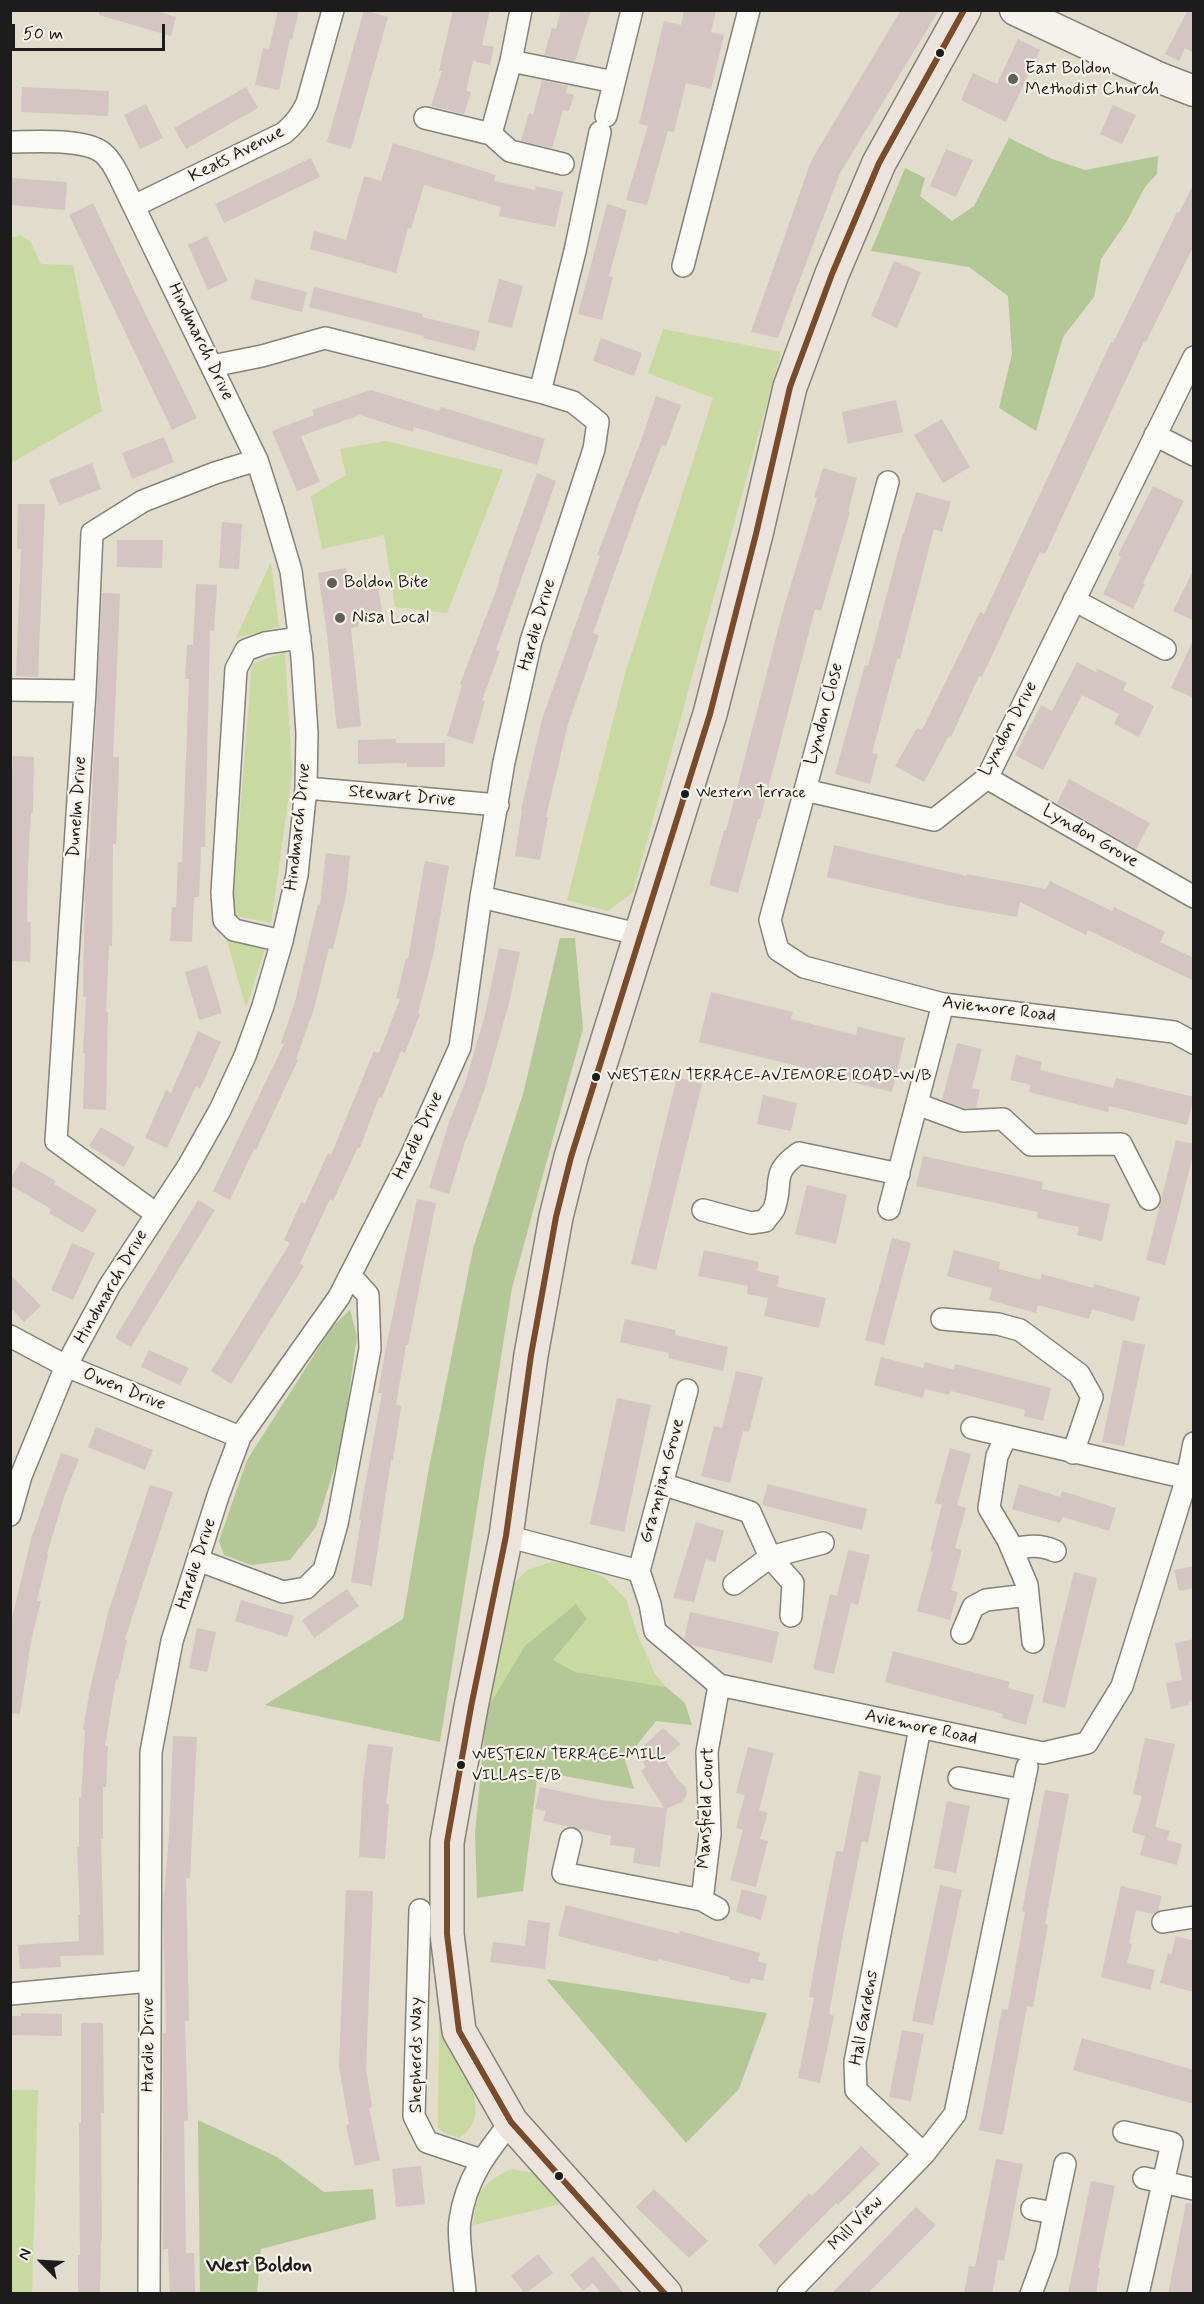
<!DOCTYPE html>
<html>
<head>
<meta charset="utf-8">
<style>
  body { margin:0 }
  #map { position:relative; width:1204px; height:2304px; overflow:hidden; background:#e1dccb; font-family:Mynerve,sans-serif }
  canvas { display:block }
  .frame { position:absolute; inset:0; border:12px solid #1c1c1c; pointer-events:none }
  .north { position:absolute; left:12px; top:2232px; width:60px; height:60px; -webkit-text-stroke:4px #f7f3e8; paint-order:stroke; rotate:294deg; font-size:16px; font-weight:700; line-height:24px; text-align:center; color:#1c1c1c }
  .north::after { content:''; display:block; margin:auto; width:21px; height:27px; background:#1c1c1c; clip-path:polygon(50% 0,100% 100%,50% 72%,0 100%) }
  .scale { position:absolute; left:12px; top:24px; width:153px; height:27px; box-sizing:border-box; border:3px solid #1c1c1c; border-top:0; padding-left:8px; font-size:18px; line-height:21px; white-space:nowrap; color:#1c1c1c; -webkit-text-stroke:4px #f7f3e8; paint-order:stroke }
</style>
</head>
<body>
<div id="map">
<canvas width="1204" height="2304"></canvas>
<div class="frame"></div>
<div class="north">N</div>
<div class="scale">50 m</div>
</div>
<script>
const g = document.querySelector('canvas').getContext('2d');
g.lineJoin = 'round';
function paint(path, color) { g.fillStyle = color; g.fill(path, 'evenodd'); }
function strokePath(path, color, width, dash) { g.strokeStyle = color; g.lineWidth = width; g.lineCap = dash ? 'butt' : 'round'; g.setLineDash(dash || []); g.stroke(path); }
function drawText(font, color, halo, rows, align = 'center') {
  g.font = font + ' Mynerve,sans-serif'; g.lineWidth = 4.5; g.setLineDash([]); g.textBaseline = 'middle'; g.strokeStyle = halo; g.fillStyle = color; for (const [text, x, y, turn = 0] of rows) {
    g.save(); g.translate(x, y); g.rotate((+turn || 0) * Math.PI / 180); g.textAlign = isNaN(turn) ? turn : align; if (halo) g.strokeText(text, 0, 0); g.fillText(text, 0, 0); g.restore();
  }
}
paint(new Path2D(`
  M20 235 30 241 41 264 73 265 102 411 11 463 10 238Z
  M663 329 781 352 633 892 608 911 567 900 625 674 713 398 648 373Z
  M386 441 503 470 447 613 395 607 384 535 322 549 311 496 346 475 340 449Z
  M271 562 279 627 236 638Z
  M285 652 292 773 271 923 232 915 252 664Z
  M226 937 265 949 246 1008Z
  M551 1562 574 1564 605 1578 626 1599 638 1636 655 1674 666 1687 575 1672 553 1660 587 1619 487 1709 510 1587 527 1570Z
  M439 2010C451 2037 480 2087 475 2116 473 2126 467 2132 459 2138L443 2132 438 2127Z
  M11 2090H38L32 2293H11Z
  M511 2169 533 2173 561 2204 473 2225C478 2191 479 2185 511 2169Z`), '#c8d9a1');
paint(new Path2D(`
  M1009 138 1052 159 1085 170 1158 156 1157 174 1145 187 1127 221 1101 259 1094 297 1063 337 1036 431 999 408 1012 354 1008 296 969 267 871 251 905 168 925 178 920 196 952 221 974 206Z
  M560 938H575L583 1029 512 1288 440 1742 265 1705 403 1619 428 1473 473 1249 523 1094Z
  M350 1310 357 1336 342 1444 316 1527 290 1560 252 1565 224 1555 219 1541 247 1460 332 1327Z
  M576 1604 587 1619 553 1660 575 1672 666 1687 685 1703 692 1725 656 1721 625 1760 634 1789 538 1771 523 1891 477 1898 475 1833 487 1709 525 1646Z
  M546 1979 767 2013 739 2089 686 2143Z
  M198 2120 277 2157 324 2192 373 2189 376 2219 261 2249 257 2293H200Z`), '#b4c897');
paint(new Path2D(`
  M99 10H154L176 17 171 36 99 15Z
  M278 10H299L292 40 290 39 279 90 255 85 263 48 269 49Z
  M364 10 388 17 351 149 327 142Z
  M453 10H490L482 45 494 47 490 65 473 61 466 91 471 92 464 114 431 106 442 71H439Z
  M561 10H591L575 61 544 55 552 28 556 29Z
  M684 10H716L711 32 724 35 711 89 686 83 674 132 668 131 647 205 626 200 648 126 639 124 664 21 681 25Z
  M901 10H939L840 173 778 338 751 332 811 161Z
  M1188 10H1194V53L1185 48 1179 61 1165 54Z
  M1018 39 1040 50 1006 122 961 100 973 73 997 84Z
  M542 80 568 86 565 93 574 95 569 111 563 110 552 148 521 141 529 113 533 115Z
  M22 87 109 91 108 116 21 112Z
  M246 87 258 108 186 149 174 128Z
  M146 104 163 138 140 149 124 115Z
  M1113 105 1136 115 1122 144 1100 134Z
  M393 143 496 175 494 181 535 190 536 186 563 192 555 227 499 216 501 207 424 185 411 229 408 228 396 273 310 249 314 231 346 240 364 176 381 181Z
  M946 149 973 160 956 197 930 186Z
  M311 158 320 177 224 223 215 204Z
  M10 178 67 182 65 210 10 205Z
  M1194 183V245L1146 342 1144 341 1045 554 1040 552 982 677 979 676 951 737 949 736 924 782 895 766 917 728 922 730 980 612 984 614 1111 342 1113 343 1177 212 1179 213Z
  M93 203 141 305 197 418 172 430 69 215Z
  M607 204 627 210 609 276 613 277 602 320 578 314Z
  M207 236 228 281 208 290 188 245Z
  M894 261 921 272 897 328 871 316Z
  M255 279 307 292 302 312 250 299Z
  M499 279 523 286 512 328 488 322Z
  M314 287 423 314 422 317 480 331 475 351 423 338 424 336 309 307Z
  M601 338 642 353 634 376 593 361Z
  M371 390 439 411 441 407 545 439 537 465 414 427 413 432 360 415 301 436 320 482 297 491 272 431 314 415 312 410Z
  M656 396 681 405 666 446 662 445 638 506 593 633 599 635 568 724 546 817H548L540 860 515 856 522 810H521L542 719 600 556 597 555 642 438Z
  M896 400 903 432 848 444 842 412Z
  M942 419 970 467 943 483 914 435Z
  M164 437 174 462 132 479 122 453Z
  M92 463 101 489 59 505 49 480Z
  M823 468 857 478 848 512H850L821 611 815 609 760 819H758L738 893 709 885 724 831H726L782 614 817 498 814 497Z
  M537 473 556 481 496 650 500 651 482 700 485 701 473 744 447 736 462 685 460 684 500 580 499 579Z
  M1153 486 1184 501 1143 583 1145 584 1133 609 1103 594 1121 557 1118 555Z
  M916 492 951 502 942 532 934 529 900 659H897L872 753 878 754 870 784 835 774 865 665 868 666 903 533H904Z
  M18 504H45L38 677 16 676 21 549H17Z
  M222 522 242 524 239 569 219 568Z
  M117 540H163L162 568 117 567Z
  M346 568 349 585 377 581 383 617 358 621 359 627 351 628 361 726 337 729 326 626 318 573Z
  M1194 569V621L1173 611Z
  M196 584 217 585 214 631 210 630 205 847H201L199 897H194L192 942 170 941 172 907H176L178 862H182L189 679H185L187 645H193Z
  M102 593 120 594 113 757H119L118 797 116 844H113L112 946H109L106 1012H108L106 1110 83 1109 85 1053H83L86 997H83L85 885 87 859H89Z
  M1194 638V698L1171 688Z
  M1077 662 1096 672 1097 668 1127 683 1123 690 1154 706 1139 737 1114 724 1119 714 1082 695 1043 770 1015 755 1041 705 1052 711Z
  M396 739V743H445V767H407V763L358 764V740Z
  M13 756 34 757 33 813H31L28 865 27 922H31L30 962 10 961V773H12Z
  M1069 779 1150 823 1136 849 1057 803Z
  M834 845 967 876V874L1046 889 1050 881 1112 911 1114 907 1165 932 1160 942 1194 958V981L1088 930 1086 935 1020 902 1017 917 947 905 827 877Z
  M326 853 350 856 346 896 333 949 329 948 314 1009 296 1059 298 1060 256 1150 254 1149 230 1200 213 1191 284 1044 281 1043 295 1002 318 904 320 905Z
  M425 861 449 866 433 956 418 1013 420 1014 405 1053 401 1051 382 1098 379 1097 360 1148 358 1147 333 1201 330 1199 300 1263 304 1266 231 1384 211 1371 290 1243 284 1240 301 1202 305 1204 328 1153 331 1155 374 1051 379 1053 400 999 396 998 406 958 408 959Z
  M499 948 520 952 509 1003 485 1088 465 1142 449 1194 429 1188 449 1122 465 1083 485 1015Z
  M207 965 222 1013 199 1020 185 972Z
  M711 992 793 1012 791 1019 856 1035 858 1027 905 1038 892 1092 847 1081V1078L699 1042Z
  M198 1031 221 1042 200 1089 196 1086 167 1148 145 1138 166 1090 171 1093Z
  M957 1043 982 1049 972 1088 980 1090 976 1108H965L942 1100Z
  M1016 1055 1042 1062 1040 1070 1113 1088 1116 1078 1194 1097 1187 1125 1109 1106 1108 1112 1029 1092 1031 1085 1010 1080Z
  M677 1077 702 1084 656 1270 631 1264Z
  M763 1095 797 1103 791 1131 757 1124Z
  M101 1127 135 1147 124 1167 89 1146Z
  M1176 1140 1194 1144V1151L1165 1265 1146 1260Z
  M923 1156 1043 1182 1042 1189 1110 1204 1102 1241 1077 1235 1079 1227 1037 1218 1038 1212 916 1186Z
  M21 1161 56 1181 54 1184 97 1210 83 1233 49 1213 51 1209 10 1185V1180Z
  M807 1185 847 1195 836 1244 795 1234Z
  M417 1199 436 1203 408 1345H406L396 1405 401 1406 393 1460H391L372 1586 351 1582 361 1520 359 1519 382 1393H378L385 1352Z
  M198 1200 215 1210 131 1347 115 1338Z
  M892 1238 911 1243 884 1345 865 1340Z
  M72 1243 95 1253 73 1300 51 1290Z
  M704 1250 759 1262 757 1271 779 1276 777 1287 826 1298 819 1328 764 1316 768 1298 747 1294 748 1286 698 1276Z
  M954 1250 1000 1262 999 1269 1040 1280 1042 1274 1093 1288 1094 1284 1140 1297 1134 1321 1092 1309 1089 1319 1038 1305 1036 1313 989 1300 992 1288 947 1276Z
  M10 1274 41 1306 24 1322 10 1307Z
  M625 1319 676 1330 675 1335 728 1347 723 1371 668 1358 669 1353 620 1342Z
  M1123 1340 1145 1345 1124 1446 1102 1442Z
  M149 1350 189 1368 180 1385 141 1367Z
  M881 1357 923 1368 925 1362 954 1370 955 1364 1051 1388 1043 1421 1024 1416 1025 1410 951 1391 949 1395 925 1389 923 1398 874 1385Z
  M736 1371 763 1377 749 1432 743 1431 730 1483 701 1476 714 1426 722 1428Z
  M617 1398 651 1405 624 1532 590 1524Z
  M96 1427 153 1450 145 1470 88 1447Z
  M950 1448 971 1454 957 1505 966 1508 955 1548 962 1550 951 1590 958 1592 950 1620 917 1611 933 1552 930 1551 942 1505 935 1503Z
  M61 1453 79 1459 64 1497 47 1554 48 1555 37 1601H41L31 1641 20 1714 10 1713V1627L31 1539Z
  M768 1484 867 1509 862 1530 762 1505Z
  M1019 1484 1060 1497 1062 1491 1116 1508 1109 1531 1063 1517 1060 1523 1012 1509Z
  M150 1485 173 1492 125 1639 127 1640 118 1680 116 1679 105 1746H108L106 1787H103V1839H101L104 1955 60 1956 61 1967 20 1969 18 1945 79 1941 78 1915H80L77 1847H79V1798H81L85 1730H83L90 1689 108 1613Z
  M696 1522 724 1531 715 1562 706 1559 694 1602 673 1598Z
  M848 1550 870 1555 858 1605 851 1603 834 1674 813 1669 830 1594 837 1596Z
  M1194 1566V1588L1179 1591 1174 1570Z
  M1074 1572 1097 1578 1065 1708 1042 1702Z
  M347 1589 359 1606 314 1638 302 1620Z
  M241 1600 294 1616 287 1637 235 1621Z
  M690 1612 779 1632 772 1663 691 1645 684 1639Z
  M197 1628 216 1632 207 1672 189 1668Z
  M1194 1639V1701L1188 1702 1189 1705 1171 1709 1166 1683 1182 1680 1175 1643Z
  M893 1651 1010 1682 1008 1688 1034 1695 1026 1725 1002 1718 1003 1714 885 1682Z
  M663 1728 681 1744 664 1758 678 1780 685 1786 687 1794 683 1802 667 1808 660 1867 633 1863 635 1848 610 1845 611 1836 543 1821 546 1811 535 1809 540 1787 601 1800 664 1808 641 1771 646 1767 637 1752Z
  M173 1736 197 1737 190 1878H186L189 2021H185L188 2120 184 2121 186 2253H194L195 2292 170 2293 168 2249H163V2033H166L163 1905 169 1836Z
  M1145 1738 1175 1744 1155 1827 1170 1831 1167 1840 1182 1844 1177 1865 1140 1855 1145 1836 1132 1832 1142 1796 1133 1794Z
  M368 1744 393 1747 386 1804H389L385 1859 359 1857 363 1783Z
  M748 1747 774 1753 759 1810 768 1813 760 1839 768 1841 756 1887 730 1880 743 1830 736 1828 745 1795 736 1793Z
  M859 1771 881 1776 868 1843 862 1841 843 1935 829 2014 834 2016 820 2083 798 2078 814 1998 809 1997 823 1918 836 1851 843 1852Z
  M1045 1790 1069 1794 1045 1924 1048 1925 1033 2007 1027 2006 1003 2135 979 2130 1002 2009 1008 2010 1025 1912 1022 1911Z
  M947 1801 970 1806 956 1873 934 1868Z
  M940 1885 962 1890 933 2025 912 2021Z
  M1121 1886 1162 1896 1158 1911 1153 1914 1136 1910 1129 1943 1132 1944 1127 1963 1155 1970 1150 1990 1101 1977Z
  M742 1889 767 1896 761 1920 736 1912Z
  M346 1890 373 1891 366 2068 372 2107 369 2108 380 2160 355 2166 346 2125 349 2124 339 2067Z
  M566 1905 679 1934 680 1931 760 1953 758 1961 767 1964 763 1981 751 1978 749 1984 729 1979 730 1977 658 1959V1962L558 1936Z
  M528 1920 550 1923 545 1969 490 1962 493 1942 525 1946Z
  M1176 1936 1194 1941V1992L1160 1983 1168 1953 1171 1954Z
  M21 2013 62 2014V2036L10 2035V2016H21Z
  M81 2023H103L104 2113H101L102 2241H101L100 2294H78V2255H80L79 2123H81Z
  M902 2030 924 2034 911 2101 889 2097Z
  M1082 2038 1194 2070V2104L1073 2070Z
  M861 2146 880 2164 838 2205 836 2203 775 2265 758 2245 809 2193 812 2196Z
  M996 2159 1023 2164 1004 2261 998 2260 992 2294H964L969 2266 975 2267Z
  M421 2166 425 2204 396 2207 392 2169Z
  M1091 2181 1115 2186 1098 2268H1100L1096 2294H1068Z
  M654 2189 708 2241 689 2258 636 2207Z
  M1186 2203 1194 2204V2294H1168Z
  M916 2207 936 2225 867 2294H831Z
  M538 2254 553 2273 525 2294 511 2276Z
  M593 2256 624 2294H601L593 2283 583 2291 570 2275Z`), '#d4c5c2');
const street = new Path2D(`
  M511 61 614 82
  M606 116 632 10
  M425 118 491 134 510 151 563 164
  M491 134 511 61 521 10
  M10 142C34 142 85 138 103 153 110 159 115 168 119 176L257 460 273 510 291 571 302 658 307 733 306 788 297 875 282 941 263 1006 245 1056 220 1110 189 1165 110 1285 66 1366 21 1476 10 1515
  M134 206 284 133C295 124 301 116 307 103L333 10
  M683 266 749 10
  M212 366 262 356 325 338 540 392
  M1155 435 1194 455
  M888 482 770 920 778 950 804 967 943 1004 1174 1032 1194 1043
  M1074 600 1165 649
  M10 690 85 691
  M987 778 1194 897
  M306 788 498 805
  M805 790 934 820 987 778 1194 357
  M481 897 642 935
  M282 941 234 930 224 920 222 893 236 669 246 650 265 643 300 638
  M917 1104 963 1121 1003 1119 1031 1145 1121 1144 1149 1199
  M889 1209 943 1004
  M703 1210 751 1223 765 1221C767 1217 772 1213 774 1209 784 1182 769 1174 799 1153L899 1174
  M155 1213 56 1141 85 691 92 533 143 501 215 473 257 460
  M942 1319 998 1324 1020 1330 1079 1374 1092 1397 1073 1453
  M10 1336 66 1366 240 1437
  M972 1428 1187 1478
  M1006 1437 997 1456 989 1508 1008 1540 1027 1585 1033 1642
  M662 1484 750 1512 770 1557 793 1583 791 1616
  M506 1536 639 1571 650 1604 655 1631 719 1685 1043 1753 1087 1743 1122 1686 1187 1478 1194 1443
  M1012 1549C1027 1546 1040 1544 1055 1551
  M198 1560 283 1592 306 1588 324 1570 337 1524 370 1349 368 1295 350 1275
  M639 1571 687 1390
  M734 1584 770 1557 823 1543
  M962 1633 973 1607 986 1600 1028 1595
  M920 1728 855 2062 856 2090 924 2154 955 2114 1027 1767
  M959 1778 1022 1790
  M571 1839 563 1873 702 1900 710 1834 707 1752 719 1685
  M702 1900 718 1909
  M420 1910 414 2116 427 2142 481 2160
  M1163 1922 1194 1917
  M10 1994 150 1981
  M1124 2132 1172 2143 1138 2294
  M1144 2178 1194 2189
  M1032 2209 1054 2213
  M149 2294 151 1752 172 1641 218 1496 240 1437 339 1297 410 1158 460 1047 481 897 504 762 531 641 594 449 598 422 573 402 540 392 575 251 600 132
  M465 2294C464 2274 457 2237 460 2220 466 2179 486 2153 511 2122
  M788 2294 924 2154
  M1031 2294 1046 2253 1065 2164`);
const secondary = new Path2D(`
  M1015 10 1160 78 1194 91`);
const primary = new Path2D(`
  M665 2294 511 2122 459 2031 447 1934V1842L471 1707 506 1536 531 1355 556 1217 571 1157 710 714 756 534 790 387 832 274 879 163 964 10`);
strokePath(street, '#85827a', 24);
strokePath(secondary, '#85827a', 33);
strokePath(primary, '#85827a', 36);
strokePath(street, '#fafaf7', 21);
strokePath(secondary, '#f5f1ec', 30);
strokePath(primary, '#ece4dc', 33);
strokePath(new Path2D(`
  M665 2294 511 2122 459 2031 447 1934V1842L471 1707 506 1536 531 1355 556 1217 571 1157 710 714 756 534 790 387 832 274 879 163 964 10`), '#7a4b2a', 6);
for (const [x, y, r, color] of [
  [940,53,5,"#1c1c1c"],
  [1013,79,6,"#615f59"],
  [332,583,6,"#615f59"],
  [340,618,6,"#615f59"],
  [685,794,5,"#1c1c1c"],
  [596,1077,5,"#1c1c1c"],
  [461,1765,5,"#1c1c1c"],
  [559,2176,5,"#1c1c1c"]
]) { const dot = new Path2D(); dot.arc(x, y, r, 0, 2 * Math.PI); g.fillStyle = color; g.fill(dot); strokePath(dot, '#f7f3e8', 2); }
drawText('16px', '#1c1c1c', '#f7f3e8', [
  ["Western Terrace",696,794],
  ["WESTERN TERRACE-AVIEMORE ROAD-W/B",607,1077],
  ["WESTERN TERRACE-MILL",472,1756],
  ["VILLAS-E/B",472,1777]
], 'left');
drawText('18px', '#1c1c1c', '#f7f3e8', [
  ["East Boldon",1025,69],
  ["Methodist Church",1025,90],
  ["Boldon Bite",344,583],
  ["Nisa Local",352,618]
], 'left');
drawText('18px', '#1c1c1c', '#f7f3e8', [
  ["Keats Avenue",237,155,-27],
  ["Hindmarch Drive",200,342,64],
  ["Hardie Drive",538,625,-74],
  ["Lyndon Close",825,714,-75],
  ["Lyndon Drive",1009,729,-62],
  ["Stewart Drive",402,797,5],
  ["Dunelm Drive",78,807,-86],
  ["Hindmarch Drive",299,827,-84],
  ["Lyndon Grove",1090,837,30],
  ["Aviemore Road",999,1010,7],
  ["Hardie Drive",419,1136,-65],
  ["Hindmarch Drive",112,1287,-60],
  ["Owen Drive",124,1390,22],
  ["Grampian Grove",663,1481,-75],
  ["Hardie Drive",197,1564,-72],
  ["Aviemore Road",921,1728,12],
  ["Mansfield Court",707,1808,-88],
  ["Hall Gardens",865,2018,-80],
  ["Hardie Drive",149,2045,-90],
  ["Shepherds Way",417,2055,-90],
  ["Mill View",856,2224,-46]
]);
drawText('bold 21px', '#1c1c1c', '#f7f3e8', [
  ["West Boldon",259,2267]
]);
</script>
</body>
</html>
